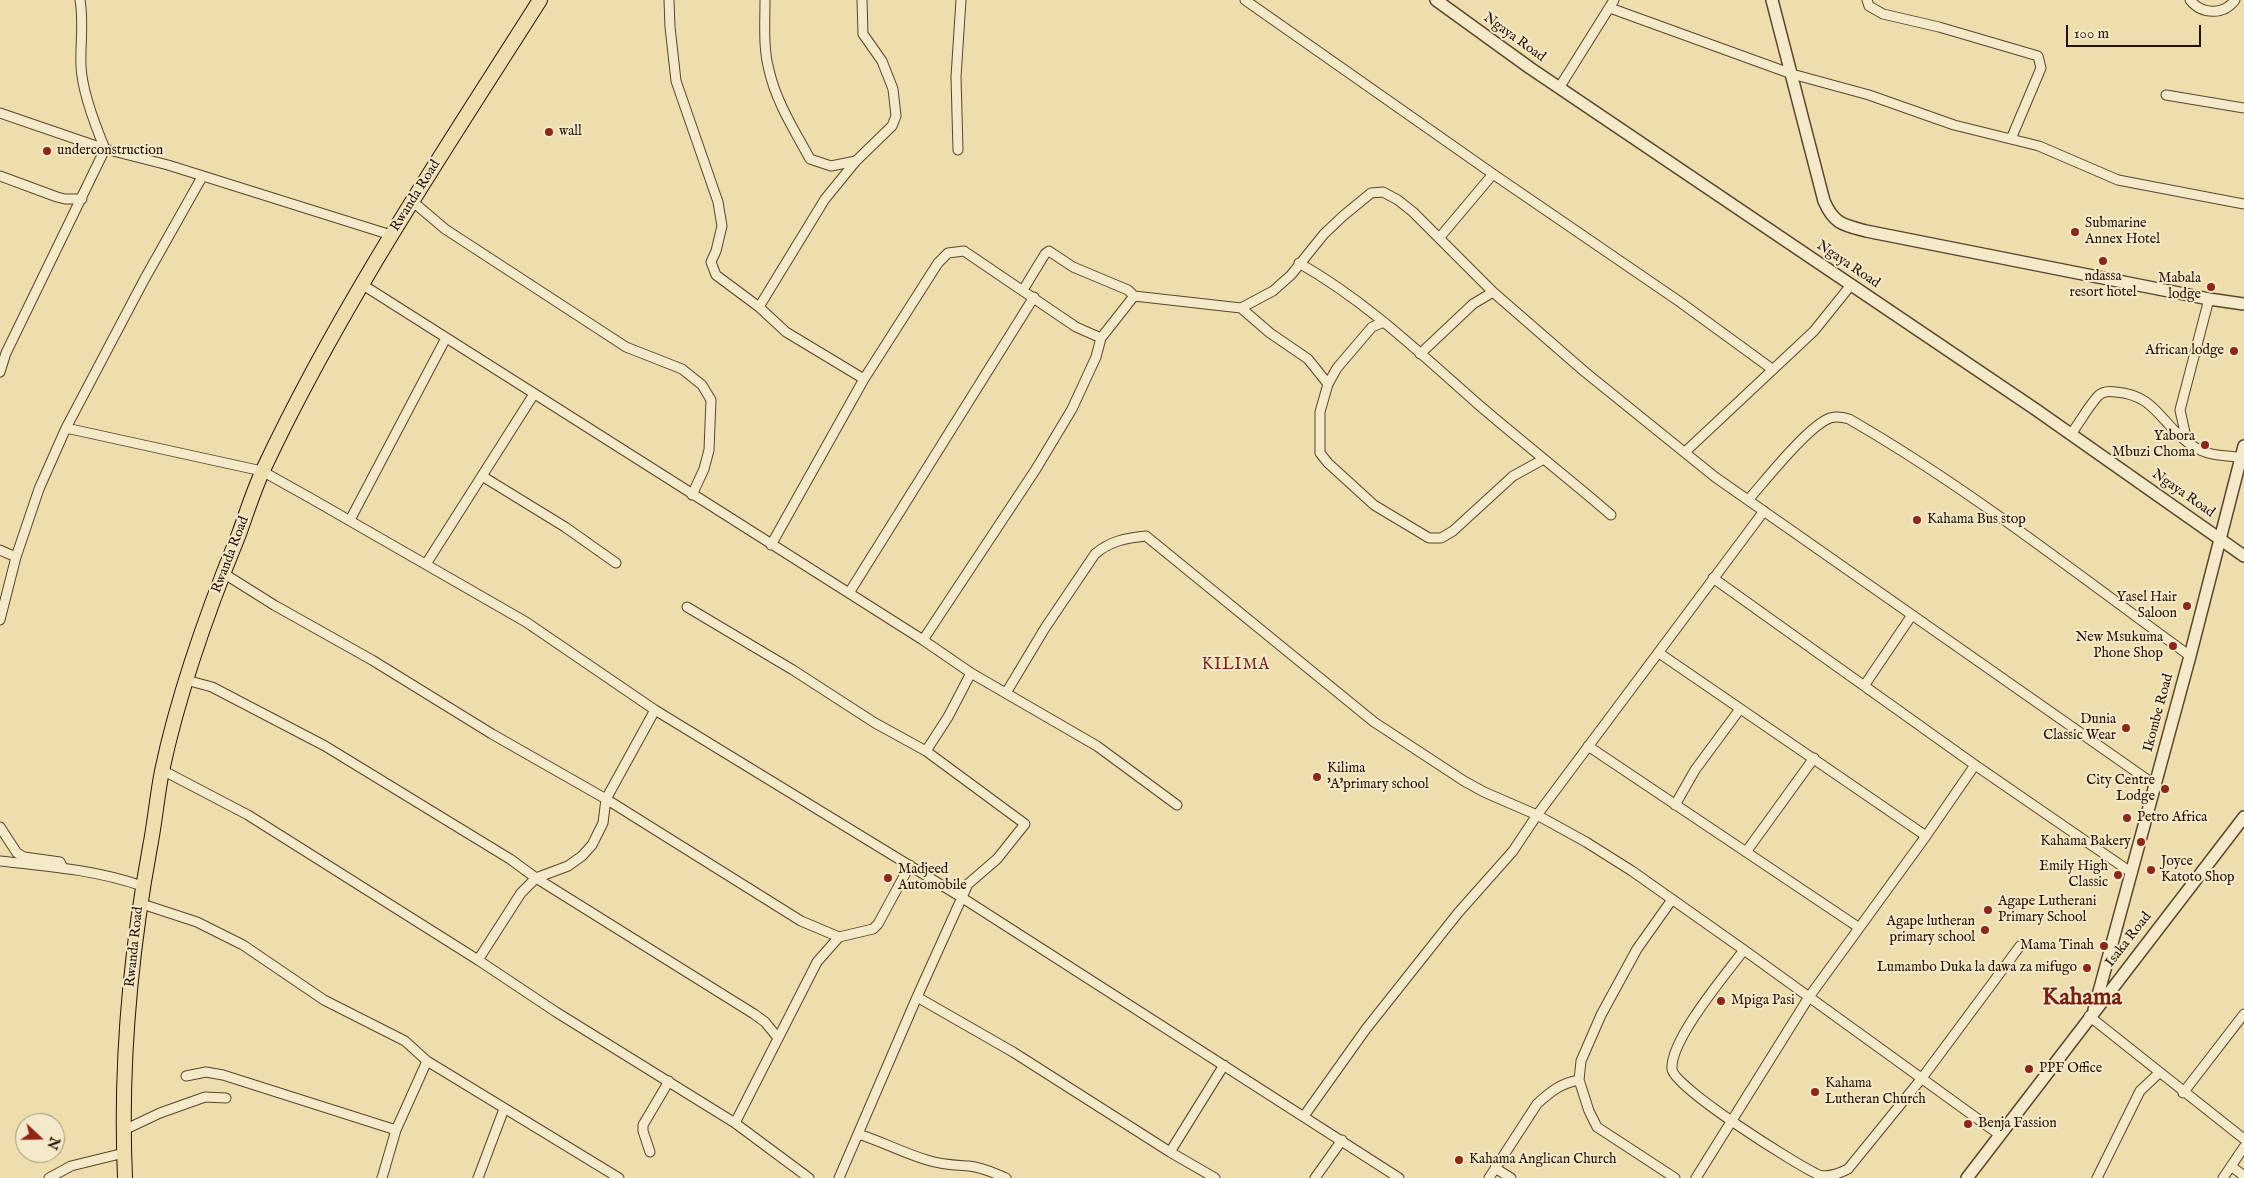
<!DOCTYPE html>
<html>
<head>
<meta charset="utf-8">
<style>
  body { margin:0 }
  #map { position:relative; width:2244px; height:1178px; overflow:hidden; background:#eedead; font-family:"IM FELL English",serif }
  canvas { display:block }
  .north { position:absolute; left:15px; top:1113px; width:50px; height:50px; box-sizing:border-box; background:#f4eaca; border:1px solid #a29379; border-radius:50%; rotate:111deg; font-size:14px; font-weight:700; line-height:20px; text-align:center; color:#271000 }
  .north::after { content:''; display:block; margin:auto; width:18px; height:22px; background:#8f2418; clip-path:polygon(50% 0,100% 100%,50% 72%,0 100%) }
  .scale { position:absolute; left:2066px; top:25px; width:135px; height:22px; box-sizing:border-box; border:2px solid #271000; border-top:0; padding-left:6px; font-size:15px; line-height:18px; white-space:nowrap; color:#271000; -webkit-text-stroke:4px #f4eaca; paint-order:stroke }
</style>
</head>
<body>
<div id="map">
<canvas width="2244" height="1178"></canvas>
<div class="north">N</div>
<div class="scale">100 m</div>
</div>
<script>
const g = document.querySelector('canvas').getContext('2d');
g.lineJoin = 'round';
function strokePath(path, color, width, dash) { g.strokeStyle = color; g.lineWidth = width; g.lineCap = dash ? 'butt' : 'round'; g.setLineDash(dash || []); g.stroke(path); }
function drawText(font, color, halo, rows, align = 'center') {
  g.font = font + ' "IM FELL English",serif'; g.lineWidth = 4; g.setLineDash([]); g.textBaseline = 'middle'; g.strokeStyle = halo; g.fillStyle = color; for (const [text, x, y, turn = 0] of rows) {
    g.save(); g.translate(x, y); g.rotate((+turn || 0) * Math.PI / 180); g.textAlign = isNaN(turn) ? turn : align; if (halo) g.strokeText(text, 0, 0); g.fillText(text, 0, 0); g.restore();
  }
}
const minor = new Path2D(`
  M669 0 670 27 676 81 718 202 722 226 716 251 711 262 716 275 759 307 786 332 864 379
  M765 0C765 23 763 48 769 70 776 102 795 131 810 159L831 166 856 161
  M1245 0 1493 174 1680 302 1772 369
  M1867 0 1869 6 1883 14 1939 27 2038 56 2041 68 2011 139
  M2190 0C2202 15 2224 15 2235 0
  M1610 8 1792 74 1869 95 1954 125 2039 146 2118 180 2244 204
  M1559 88 1614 0
  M2166 95 2244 108
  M0 113 105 149 168 165 391 235
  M958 150 956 77 961 0
  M0 176 57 197 65 199H82
  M412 201 445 229 626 347 682 369 702 385 711 400 709 450 704 469 692 495
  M1440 237 1493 174
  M1299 263C1366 301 1421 354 1479 405 1522 442 1567 477 1611 515
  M363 285 923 640
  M1023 290 1045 254 1049 251 1073 267 1128 290 1134 296 1241 308 1273 291 1291 275 1324 234 1343 216 1371 193 1383 192 1398 200 1413 212 1493 292 1585 372 1715 477 2155 785
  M759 307 825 199 856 161 892 126 896 116 893 89 882 61 863 34 862 0
  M1241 308 1270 333 1308 359 1328 384
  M1384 322 1372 327 1337 368 1328 384 1320 412V453L1328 463 1374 505 1429 538H1441L1453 531 1513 476 1544 459
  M1420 354 1473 304 1493 292
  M0 372 6 353 105 149C95 125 82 92 81 66 80 44 84 23 80 0
  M66 428 262 471 312 499 526 622 655 710 961 897 1399 1178
  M2071 434C2080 422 2088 407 2098 396 2103 391 2109 391 2116 392 2154 395 2160 421 2186 441 2207 458 2220 454 2244 458
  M2187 442 2180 410 2209 299
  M1685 452 1814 331 1851 285
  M482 476 565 527 616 563
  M1748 500C1765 481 1808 426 1830 418 1837 416 1842 417 1849 419 1969 488 2078 575 2190 656
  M350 520 446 338
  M771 545 864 379 938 263 948 253 964 251 1076 327 1101 338
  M0 550 16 557
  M426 564 534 394
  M223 573 274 605 372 660 492 734 606 799 801 921 839 937
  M1713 578 1975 765 2132 873
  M849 593 1034 297
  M687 607 793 670 875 723 926 751
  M0 620 16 557 39 489 66 428 144 280 202 177
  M1659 653 1926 836
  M971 673 1097 746 1177 805
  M186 680 212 687 325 746 510 859 536 878 754 1014 765 1022 778 1038
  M1864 686 1912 615
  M1006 693 1045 628 1095 554C1110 541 1126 538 1146 536L1374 722 1464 781 1484 792 1537 815 1586 842 1632 871 1744 950 2000 1135
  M1588 746 1858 927
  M162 770 248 815 478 960 556 1012 735 1123 809 1178
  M1675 805 1695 770 1740 709
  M0 827 17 853 24 857 60 862 62 866
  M1746 852 1814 758
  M0 861C47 866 97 870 142 886
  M1671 901 1637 949 1601 1015 1581 1061 1579 1080 1589 1111 1597 1127 1675 1178
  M139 903 197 922 243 945 324 1000 405 1041 427 1061 619 1178
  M1744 950C1726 974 1670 1040 1672 1069 1673 1087 1798 1166 1819 1175 1829 1178 1840 1173 1848 1169L1922 1078 2020 946
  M478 960 521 893 536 878 568 866 582 856 592 845 603 823 606 799 655 710
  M917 997 1013 1052 1170 1152 1215 1178
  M2089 1016 2244 1139
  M186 1076 206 1072 223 1075 396 1130
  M2183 1093 2244 1014
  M1304 1116 1366 1029 1458 913 1513 851 1537 815 1764 511
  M735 1123 817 962 839 937 873 929 878 924 910 865
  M124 1130 160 1113 205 1097 226 1098
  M858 1134C881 1141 903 1153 927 1160 943 1165 954 1165 969 1166 982 1167 994 1173 1006 1178
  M650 1152 643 1131V1125L669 1081
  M1170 1152 1224 1065
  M2231 1166 2244 1176
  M1495 1168 1511 1178
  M49 1178 71 1166 124 1153
  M382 1178 396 1130 427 1061
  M478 1178 504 1109
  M839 1178 917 997 968 884 997 859 1025 824 926 751 948 717 971 673 923 640 1036 469 1072 409 1096 357 1101 338 1134 296
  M1315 1178 1342 1140
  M1489 1178 1537 1104C1550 1092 1561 1083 1579 1080
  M1696 1178 1809 997 1926 836 1975 765
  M2097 1178 2140 1091 2159 1073
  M2223 1178 2244 1147`);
const tertiary = new Path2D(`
  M1436 0 1530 68 2035 409 2244 556
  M1772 0 1824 201C1834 224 1843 225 1866 231L2209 299 2244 304
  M2094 1010 2190 656 2244 446
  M1967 1178 2244 817`);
const trunk = new Path2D(`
  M125 1178C120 1067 130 956 150 847 155 822 157 796 162 771 179 690 208 610 239 534 247 512 254 489 264 468 341 304 443 153 540 0`);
strokePath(minor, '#59442b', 11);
strokePath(tertiary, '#59442b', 14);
strokePath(trunk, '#271000', 16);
strokePath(minor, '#f4eaca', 9);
strokePath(tertiary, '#f4eaca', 11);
strokePath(trunk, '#eedead', 14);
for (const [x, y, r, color] of [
  [549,132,5,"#8f2418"],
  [47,151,5,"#8f2418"],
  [2075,232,5,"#8f2418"],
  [2103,261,5,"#8f2418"],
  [2211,287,5,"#8f2418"],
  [2234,351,5,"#8f2418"],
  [2205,445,5,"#8f2418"],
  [1917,520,5,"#8f2418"],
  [2187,606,5,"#8f2418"],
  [2173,646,5,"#8f2418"],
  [2126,728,5,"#8f2418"],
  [1317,777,5,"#8f2418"],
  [2165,789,5,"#8f2418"],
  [2127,818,5,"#8f2418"],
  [2141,842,5,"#8f2418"],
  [2151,870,5,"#8f2418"],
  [2118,875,5,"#8f2418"],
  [888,878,5,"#8f2418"],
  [1988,910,5,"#8f2418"],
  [1985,930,5,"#8f2418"],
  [2104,946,5,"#8f2418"],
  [2087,968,5,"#8f2418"],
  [1721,1001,5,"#8f2418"],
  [2029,1069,5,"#8f2418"],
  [1815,1092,5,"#8f2418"],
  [1968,1124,5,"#8f2418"],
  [1459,1160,5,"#8f2418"]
]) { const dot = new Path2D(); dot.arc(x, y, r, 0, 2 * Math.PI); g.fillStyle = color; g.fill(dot); strokePath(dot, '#f4eaca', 2); }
drawText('14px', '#271000', '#f4eaca', [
  ["Ngaya Road",1514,38,36],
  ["Rwanda Road",416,196,-58],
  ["Ngaya Road",1848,265,34],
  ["Ngaya Road",2183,494,35],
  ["Rwanda Road",231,555,-69],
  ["Ikombe Road",2159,713,-75],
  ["Isaka Road",2129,940,-52],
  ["Rwanda Road",135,947,-84]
]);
drawText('14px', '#271000', '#f4eaca', [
  ["wall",559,132],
  ["underconstruction",57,151],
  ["Submarine",2085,224],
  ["Annex Hotel",2085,240],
  ["ndassa",2103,277,"center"],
  ["resort hotel",2103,293,"center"],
  ["Mabala",2201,279,"right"],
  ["lodge",2201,295,"right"],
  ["African lodge",2224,351,"right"],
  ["Yabora",2195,437,"right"],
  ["Mbuzi Choma",2195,453,"right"],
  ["Kahama Bus stop",1927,520],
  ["Yasel Hair",2177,598,"right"],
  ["Saloon",2177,614,"right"],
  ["New Msukuma",2163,638,"right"],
  ["Phone Shop",2163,654,"right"],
  ["Dunia",2116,720,"right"],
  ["Classic Wear",2116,736,"right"],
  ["Kilima",1327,769],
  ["'A'primary school",1327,785],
  ["City Centre",2155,781,"right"],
  ["Lodge",2155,797,"right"],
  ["Petro Africa",2137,818],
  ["Kahama Bakery",2131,842,"right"],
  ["Joyce",2161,862],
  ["Katoto Shop",2161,878],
  ["Emily High",2108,867,"right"],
  ["Classic",2108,883,"right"],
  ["Madjeed",898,870],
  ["Automobile",898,886],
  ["Agape Lutherani",1998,902],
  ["Primary School",1998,918],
  ["Agape lutheran",1975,922,"right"],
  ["primary school",1975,938,"right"],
  ["Mama Tinah",2094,946,"right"],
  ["Lumambo Duka la dawa za mifugo",2077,968,"right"],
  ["Mpiga Pasi",1731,1001],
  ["PPF Office",2039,1069],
  ["Kahama",1825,1084],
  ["Lutheran Church",1825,1100],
  ["Benja Fassion",1978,1124],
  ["Kahama Anglican Church",1469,1160]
], 'left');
g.letterSpacing = '1px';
drawText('16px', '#7a1f14', '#f4eaca', [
  ["KILIMA",1236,666]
]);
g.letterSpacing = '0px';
drawText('bold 24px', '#7a1f14', '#f4eaca', [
  ["Kahama",2082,999]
]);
</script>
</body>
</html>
